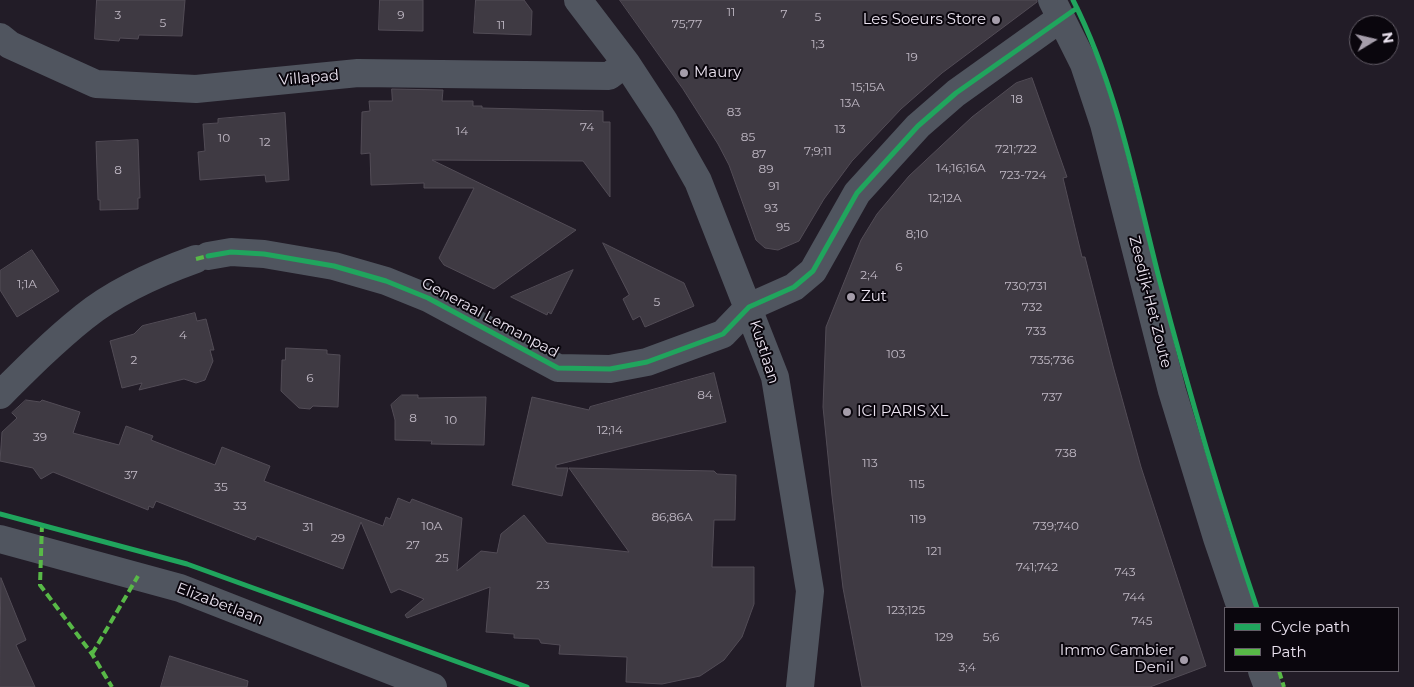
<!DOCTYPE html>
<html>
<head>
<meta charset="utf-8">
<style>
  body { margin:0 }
  #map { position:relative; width:1414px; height:687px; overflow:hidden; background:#221c27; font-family:Montserrat,sans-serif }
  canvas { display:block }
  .legend { position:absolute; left:1224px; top:607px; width:175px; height:65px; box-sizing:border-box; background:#0a060d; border:1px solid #645e68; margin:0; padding:6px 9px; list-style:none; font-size:15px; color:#ebe3f0 }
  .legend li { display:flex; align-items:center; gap:10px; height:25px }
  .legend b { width:25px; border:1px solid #645e68 }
  .north { position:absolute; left:1349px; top:15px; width:50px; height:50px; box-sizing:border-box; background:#0a060d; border:1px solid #645e68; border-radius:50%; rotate:81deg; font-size:14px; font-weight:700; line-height:20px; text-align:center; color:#ebe3f0 }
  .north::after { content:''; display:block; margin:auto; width:18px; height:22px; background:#a59daa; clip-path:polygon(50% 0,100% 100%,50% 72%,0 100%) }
</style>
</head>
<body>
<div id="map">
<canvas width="1414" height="687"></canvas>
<ul class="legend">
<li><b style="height:6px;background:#20a55d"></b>Cycle path</li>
<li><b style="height:6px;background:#58b947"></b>Path</li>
</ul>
<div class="north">N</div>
</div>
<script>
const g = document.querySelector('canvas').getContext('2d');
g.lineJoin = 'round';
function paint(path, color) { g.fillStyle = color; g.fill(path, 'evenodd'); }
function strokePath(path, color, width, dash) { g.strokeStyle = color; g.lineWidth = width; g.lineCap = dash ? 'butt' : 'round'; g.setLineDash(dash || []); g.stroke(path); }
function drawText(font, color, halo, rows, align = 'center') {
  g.font = font + ' Montserrat,sans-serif'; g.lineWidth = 4; g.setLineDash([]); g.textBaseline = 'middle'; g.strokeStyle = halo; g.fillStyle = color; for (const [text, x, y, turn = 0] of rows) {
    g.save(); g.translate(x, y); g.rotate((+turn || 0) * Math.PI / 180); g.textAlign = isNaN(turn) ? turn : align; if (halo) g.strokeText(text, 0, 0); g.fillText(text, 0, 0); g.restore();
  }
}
const building = new Path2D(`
  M97 0H185L182 36 139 35 138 39 120 38 119 41 95 39Z
  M380 0H423V31L379 30Z
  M476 0H524L532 11 531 35 474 33Z
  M620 0H1037V2L942 73 901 109 852 161 824 199 799 241 778 250 765 248 756 240 729 165 718 144 683 89Z
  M1032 78 1067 177 1063 178 1082 257H1085L1113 366 1141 467 1206 666 1150 687H862L843 588 832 496 823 407 826 327 861 240 877 214 909 176 972 117 1016 83Z
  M392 89 443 90 442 101H473V106H482V108L603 111V122H610V197L583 161 432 160 576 230 494 289 444 265 439 258 474 188H424V183L371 185 370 153 361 154 362 112 370 111 369 101H392Z
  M285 113 289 180 266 182 265 175 200 180 198 152 205 151 203 124 218 123V119Z
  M138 140 140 198H138V209L100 210V200H98L96 142Z
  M603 243 684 283 694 306 645 327 640 316 633 320 623 299 629 295Z
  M32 250 59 291 17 317 0 290V271Z
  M573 270 551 314 548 312 547 315 511 297Z
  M195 313 197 321 206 319 214 350H210L213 361 205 380 196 383 184 379 139 390 142 383 122 388 110 341 134 334 142 326Z
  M286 348 327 350V354L340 355 338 407 313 406 310 409 299 408 281 391 282 360H285Z
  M714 373 726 422 556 465V468H568L562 496 512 485 532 397 589 410 590 407Z
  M402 395H418V398L486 397 484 445 431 444 432 441 395 440V420L391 405Z
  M26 400 40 402 42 400 80 412 73 433 119 445 126 426 153 436 151 440 215 465 222 447 270 466 264 481 383 526 386 517 390 519 398 498 410 503 412 499 462 518 457 571 481 551 497 553 501 534 524 515 547 543 629 552 569 468 714 471 717 474 736 475 735 520H714L712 567H754V604L742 637 724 660 700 676 662 684 626 682 627 657 559 654 560 645 541 643 539 639 514 638V634L486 632 490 587 407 618 405 615 424 599 399 589 391 593 361 522 343 569 257 536 255 540 156 501 153 508 149 506 148 510 53 472 41 479 33 468 0 461 2 432 17 418 12 413Z
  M1 578 26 640 16 645 35 687H0Z
  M170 656 248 681 247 687H161Z`);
paint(building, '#3f3a43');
strokePath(building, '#524c56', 1);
strokePath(new Path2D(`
  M578 0 626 63 664 121 698 181 775 377 810 591 800 687
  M1052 0 1084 64 1104 124 1172 391 1217 538 1241 608
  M0 37 10 45 96 84 196 89 358 73 609 76 626 63
  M208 256 231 252 264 254 334 266 386 281 428 298 558 368 610 369 647 362 723 334 749 307 794 287 813 271 857 193 918 126 956 93 1061 18
  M0 395C27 368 54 341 84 317 116 291 157 273 196 259
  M0 539 180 588 433 687
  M1262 671 1268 687`), '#50555f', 28);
strokePath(new Path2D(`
  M196 259 208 256
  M42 524 40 585 92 654 112 687
  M92 654 138 576
  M1279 671 1284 687`), '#58b947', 4, [8, 4]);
strokePath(new Path2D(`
  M1073 0C1117 87 1135 184 1159 278 1188 389 1220 499 1257 608
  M208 256 231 252 264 254 334 266 386 281 428 298 558 368 610 369 647 362 723 334 749 307 794 287 813 271 857 193 918 126 956 93 1077 8
  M0 514 187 564 527 687`), '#20a55d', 5);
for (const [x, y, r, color] of [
  [996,20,5,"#a59daa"],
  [684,73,5,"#a59daa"],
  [851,297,5,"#a59daa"],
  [847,412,5,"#a59daa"],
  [1184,660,5,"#a59daa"]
]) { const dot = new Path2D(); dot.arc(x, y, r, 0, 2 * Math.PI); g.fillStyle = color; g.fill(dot); strokePath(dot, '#0a060d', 2); }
drawText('12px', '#c0b9c5', null, [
  ["11",731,12],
  ["7",784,14],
  ["3",118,15],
  ["9",401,15],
  ["5",818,17],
  ["5",163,23],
  ["75;77",687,24],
  ["11",501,25],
  ["1;3",818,44],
  ["19",912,57],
  ["15;15A",868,87],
  ["18",1017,99],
  ["13A",850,103],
  ["83",734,112],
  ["74",587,127],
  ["13",840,129],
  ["14",462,131],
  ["85",748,137],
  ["10",224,138],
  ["12",265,142],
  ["721;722",1016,149],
  ["7;9;11",818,151],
  ["87",759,154],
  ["14;16;16A",961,168],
  ["89",766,169],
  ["8",118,170],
  ["723-724",1023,175],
  ["91",774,186],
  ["12;12A",945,198],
  ["93",771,208],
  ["95",783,227],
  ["8;10",917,234],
  ["6",899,267],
  ["2;4",869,275],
  ["1;1A",27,284],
  ["730;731",1026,286],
  ["5",657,302],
  ["732",1032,307],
  ["733",1036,331],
  ["4",183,335],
  ["103",896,354],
  ["2",134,360],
  ["735;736",1052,360],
  ["6",310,378],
  ["84",705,395],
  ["737",1052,397],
  ["8",413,418],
  ["10",451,420],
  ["12;14",610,430],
  ["39",40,437],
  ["738",1066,453],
  ["113",870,463],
  ["37",131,475],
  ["115",917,484],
  ["35",221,487],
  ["33",240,506],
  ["86;86A",672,517],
  ["119",918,519],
  ["10A",432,526],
  ["739;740",1056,526],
  ["31",308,527],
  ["29",338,538],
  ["27",413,545],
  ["121",934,551],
  ["25",442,558],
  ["741;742",1037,567],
  ["743",1125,572],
  ["23",543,585],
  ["744",1134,597],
  ["123;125",906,610],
  ["745",1142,621],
  ["129",944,637],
  ["5;6",991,637],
  ["3;4",967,667]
]);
drawText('15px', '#ebe3f0', '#0a060d', [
  ["Les Soeurs Store",986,20,"right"],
  ["Maury",694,73],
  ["Zut",861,297],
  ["ICI PARIS XL",857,412],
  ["Immo Cambier",1174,651,"right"],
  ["Denil",1174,668,"right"]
], 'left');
drawText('15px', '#ebe3f0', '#0a060d', [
  ["Villapad",309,78,-5],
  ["Zeedijk-Het Zoute",1150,302,76],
  ["Generaal Lemanpad",490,318,28],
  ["Kustlaan",764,352,72],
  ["Elizabetlaan",220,604,21]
]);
</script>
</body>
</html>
